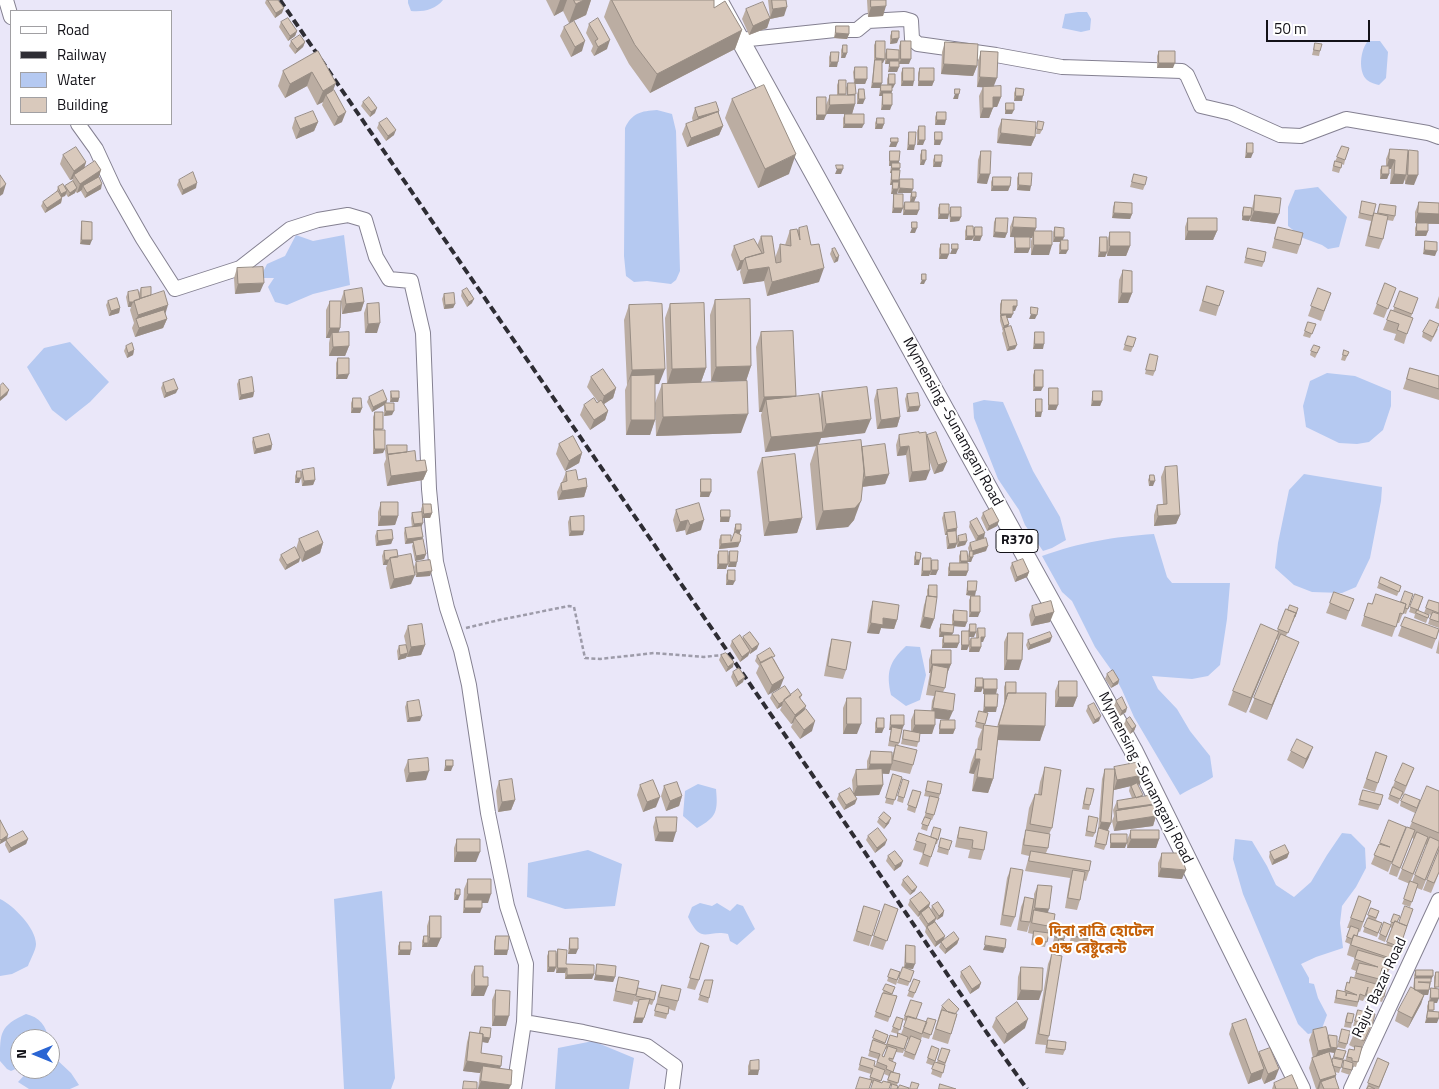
<!DOCTYPE html>
<html>
<head>
<meta charset="utf-8">
<style>
  body { margin:0 }
  #map { position:relative; width:1439px; height:1089px; overflow:hidden; background:#eae7f9; font-family:"Titillium Web",sans-serif }
  canvas { display:block }
  .legend { position:absolute; left:10px; top:10px; width:162px; height:115px; box-sizing:border-box; background:#fff; border:1px solid #a1a0a3; margin:0; padding:6px 9px; list-style:none; font-size:15px; color:#131218 }
  .legend li { display:flex; align-items:center; gap:10px; height:25px }
  .legend b { width:25px; border:1px solid #a1a0a3 }
  .north { position:absolute; left:10px; top:1029px; width:50px; height:50px; box-sizing:border-box; background:#fff; border:1px solid #a1a0a3; border-radius:50%; rotate:270deg; font-size:14px; font-weight:700; line-height:20px; text-align:center; color:#131218 }
  .north::after { content:''; display:block; margin:auto; width:18px; height:22px; background:#2b65d3; clip-path:polygon(50% 0,100% 100%,50% 72%,0 100%) }
  .scale { position:absolute; left:1266px; top:20px; width:104px; height:22px; box-sizing:border-box; border:2px solid #131218; border-top:0; padding-left:6px; font-size:15px; line-height:18px; white-space:nowrap; color:#131218; -webkit-text-stroke:4px #fff; paint-order:stroke }
</style>
</head>
<body>
<div id="map">
<canvas width="1439" height="1089"></canvas>
<ul class="legend">
<li><b style="height:6px;background:#fff"></b>Road</li>
<li><b style="height:6px;background:#2e2d34"></b>Railway</li>
<li><b style="height:14px;background:#b5c9f1"></b>Water</li>
<li><b style="height:14px;background:#d9c9bc"></b>Building</li>
</ul>
<div class="north">N</div>
<div class="scale">50 m</div>
</div>
<script>
const g = document.querySelector('canvas').getContext('2d');
g.lineJoin = 'round';
function paint(path, color) { g.fillStyle = color; g.fill(path, 'evenodd'); }
function strokePath(path, color, width, dash) { g.strokeStyle = color; g.lineWidth = width; g.lineCap = dash ? 'butt' : 'round'; g.setLineDash(dash || []); g.stroke(path); }
function drawText(font, color, halo, rows, align = 'center') {
  g.font = font + ' "Titillium Web","Noto Sans Bengali",sans-serif'; g.lineWidth = 4; g.setLineDash([]); g.textBaseline = 'middle'; g.strokeStyle = halo; g.fillStyle = color; for (const [text, x, y, turn = 0] of rows) {
    g.save(); g.translate(x, y); g.rotate((+turn || 0) * Math.PI / 180); g.textAlign = isNaN(turn) ? turn : align; if (halo) g.strokeText(text, 0, 0); g.fillText(text, 0, 0); g.restore();
  }
}
paint(new Path2D(`
  M408 0H443C435 10 423 12 411 11L408 3Z
  M1078 12H1087L1091 19 1090 30 1081 32 1062 28 1065 14Z
  M1368 41H1380L1388 52 1386 78 1379 85C1375 84 1371 83 1367 80 1358 72 1360 50 1368 41Z
  M657 110 672 114 676 131 680 271 676 280 671 284 647 281 634 282 626 276 624 256 625 128C632 113 641 111 657 110Z
  M1318 187 1347 217 1339 247 1328 249 1322 245 1303 238 1288 226V207L1295 190Z
  M296 235 313 241 344 235 350 285 313 294 287 305 275 302 268 287 274 278H260L267 264 285 256Z
  M70 342 109 382 90 402 66 421 52 410 27 367 44 348Z
  M1327 373 1355 376 1391 391V406L1383 430 1369 442 1357 444 1339 443 1306 427 1303 406 1310 381Z
  M984 400 1003 402 1033 471 1060 517 1066 540 1052 548 1043 551 1025 525 1019 510 998 479 974 418 973 403Z
  M1304 474 1382 487 1381 501 1370 558 1356 587 1342 593 1312 592 1294 585 1275 568 1278 543 1289 490Z
  M1154 534 1167 577 1172 583H1230L1227 619 1220 665 1208 676 1192 679 1152 676 1158 689 1177 709 1190 731 1210 756 1213 777C1203 784 1191 788 1180 795L1134 717 1122 690 1112 671 1095 647 1072 601 1062 592 1042 556C1081 542 1113 537 1154 534Z
  M906 646 920 647 926 675 920 700 906 706 891 695C886 672 889 662 906 646Z
  M698 784 716 789C718 811 717 817 697 828L683 816 685 791Z
  M1342 833 1351 834 1365 848 1366 868 1356 887 1342 906 1340 923 1343 948 1316 957 1301 964 1309 978V983L1314 984 1318 998 1327 1015 1321 1031 1308 1034 1298 1024 1243 894 1233 859 1235 839 1252 841 1267 866 1276 885 1294 897 1311 882 1327 855Z
  M588 850 622 864 615 906 565 909 527 897 528 863Z
  M382 891 395 1078 391 1089H344L334 899Z
  M0 899C13 905 36 928 36 944 36 950 30 960 28 966L12 974 0 976Z
  M700 903 712 906 717 903 730 911 737 904 743 906 755 929 737 945 730 941 728 934C707 929 702 946 688 917L692 907Z
  M26 1014C39 1017 47 1026 48 1039H20V1067L11 1071 7 1069 0 1061C0 1032 0 1026 26 1014Z
  M593 1041 634 1058 629 1089H555L558 1048Z
  M55 1058 71 1073 79 1085 70 1089H29L18 1082 30 1069H50V1060Z`), '#b5c9f1');
const minor = new Path2D(`
  M6 0 11 17
  M740 40 835 30H857L868 21 904 19 911 21 912 39 918 44 996 55 1062 67 1182 71 1187 75 1201 106 1231 113 1280 135 1301 136 1346 119 1428 133 1439 137
  M78 124 96 149 114 188 143 239 175 289 240 268 290 229 318 220 348 215 365 220 376 257 389 279 411 281 423 333 429 489 436 562 447 608 461 650 469 685 488 813 507 906 526 964 524 1022 583 1032 647 1046 675 1066 672 1089
  M514 1089 524 1022
  M1351 1089 1439 900`);
const major = new Path2D(`
  M718 0 1133 750 1301 1089`);
strokePath(minor, '#848091', 16);
strokePath(major, '#848091', 20);
strokePath(new Path2D(`
  M466 628 499 620 569 606 574 607 585 658 600 659 654 653 704 657 722 655`), '#9d9ba9', 2.5, [4, 2.5]);
strokePath(minor, '#fff', 14);
strokePath(major, '#fff', 18);
strokePath(new Path2D(`
  M280 0 820 786 987 1033 1027 1089`), '#2e2d34', 4, [8, 4]);
paint(new Path2D(`
  M266 0H278L282 13 275 18 265 3Z
  M546 0H591L586 15 569 23 563 11 554 16Z
  M610 0H714V8L742 30 735 49 650 93 629 64 604 17Z
  M768 0H786L784 16 770 19 767 28 749 35 742 19 746 9 770 17Z
  M867 0H886L883 16 868 17Z
  M281 22 297 31 295 36 288 41 279 27Z
  M589 24 607 49 594 56 591 51 593 46 586 33Z
  M836 26 849 34 847 39 834 38 835 31Z
  M564 27 582 51 571 57 560 36Z
  M892 31 897 43 890 44V36Z
  M291 41 305 42 303 47 295 54 289 46Z
  M876 41 883 63H882L881 85H887V79L889 74 893 88H892L890 110H881L882 96H879L880 88H871L874 63V45Z
  M901 41 909 64H899V60L897 72H888L889 64H885V54L887 49 899 50V46Z
  M945 42 977 66 973 76 941 74 942 52Z
  M1315 43 1320 51 1319 56 1312 55Z
  M843 45 847 53 845 58H841V50Z
  M318 51 333 91 342 122 334 126 322 105 323 102 317 105 307 86 285 98 278 86 283 71Z
  M981 51 994 86 1001 97 997 107H993L989 118H980L979 96 983 87H977L978 61Z
  M1159 51 1173 68H1157V56Z
  M831 52 837 67H829V57Z
  M855 67 867 79 865 84H855V104L852 114 862 128H843V118L845 114H826V105L830 95H837V85L839 80 846 94 845 95H847L846 88 848 83H854L853 72Z
  M903 68 913 86H901V73Z
  M920 68 934 81 932 86H918V73Z
  M1016 88 1022 101H1014V93Z
  M859 89 863 104H857V94Z
  M817 97 824 120H816V102Z
  M732 99 789 174 758 188 725 118Z
  M363 102 375 113 370 117 361 106Z
  M1006 103 1012 114H1005V108Z
  M695 108 719 111 718 114 723 126 719 135 687 147 682 134 686 124 693 122 692 118Z
  M937 112 945 125H935V117Z
  M295 118 318 122 314 131 296 139 292 128Z
  M877 118 884 124 882 129H875V123Z
  M1002 119 1035 137 1031 146 997 143 998 129Z
  M1038 121 1042 130 1040 134H1036L1037 126Z
  M379 123 394 135 386 141 377 128Z
  M919 126 923 145H917V131Z
  M909 132 914 150H907L908 137Z
  M935 132 940 145H934V137Z
  M1247 143 1251 158H1245L1246 147Z
  M1342 146 1345 160 1344 165 1342 164 1339 173 1332 171 1333 166Z
  M1390 149 1407 155 1409 150 1414 185 1405 184V179L1403 184H1390L1391 169H1389V174L1387 179H1380V170L1382 166H1386V159Z
  M922 150 924 165H920V155Z
  M890 151 899 161V163L900 168 899 170V183L900 179 913 189 912 192 916 197 914 202 917 215H903V206L905 202H910V197L911 193H898V190L897 194 901 213H892L893 199 894 194H891L892 185H890L891 175 892 173H890L891 166H889V156Z
  M981 151 987 184 977 183 978 160Z
  M63 155 86 162 84 168 101 170 98 177 101 189 85 198 81 191 82 190 77 193 75 191V193L68 197 66 194 65 196 62 197V198L61 203 45 213 41 206 43 202 56 193 58 187H65V186L72 182 73 179 70 180 60 164Z
  M935 155 941 167H933V160Z
  M1019 173 1030 191 1017 190V178Z
  M1134 174 1145 185 1143 190 1130 187Z
  M993 177 1010 186 1008 191H991V182Z
  M179 180 196 188 182 195 177 185Z
  M1255 195 1275 224 1250 221V217L1249 221 1242 220V212L1244 207 1252 208Z
  M1362 201 1374 213H1377L1380 204 1395 216 1393 221 1387 220 1383 239 1379 249 1365 246 1371 221 1358 218Z
  M1115 202 1132 214 1130 219 1112 218 1113 207Z
  M1419 202 1439 203V224H1428V231L1426 236H1415V228L1417 223H1418H1415V212Z
  M940 204 948 219H938V208Z
  M951 207 961 217 959 221 950 222 949 212Z
  M1014 217 1036 228 1035 231 1049 255H1031V241L1032 238H1030V248L1028 253H1014V242L1015 237H1010V227Z
  M996 218 1007 233 1005 238 993 237 994 222Z
  M1188 218 1217 231 1213 240H1185V227Z
  M82 221 90 245 80 244 81 226Z
  M967 226 974 232 975 227 980 241H973V236L972 240H965V231Z
  M1055 227 1063 240 1066 254H1059V245L1060 242H1053V232Z
  M1278 227 1300 245 1297 254 1272 248 1275 236Z
  M799 228 819 282 767 296 764 281 743 284 740 272 741 269 737 271 731 255 734 246H757L761 236 775 258 780 244 785 245 790 230 797 232Z
  M1110 232 1130 246 1126 256H1107V253L1105 257H1098L1099 242 1100 237 1107 241Z
  M1425 241 1435 256 1423 254 1424 246Z
  M941 244 947 259H939V249Z
  M1248 248 1264 262 1262 267 1244 263Z
  M832 249 838 261 834 263 830 254Z
  M237 268 260 292 235 294 234 278Z
  M1123 270 1132 293 1128 303H1118L1119 280Z
  M1385 283 1396 288 1384 318 1373 314Z
  M1207 286 1219 306 1216 316 1199 311Z
  M141 288 151 295 165 314 167 319 163 328 135 337 132 328 134 323 130 310 131 307H128L126 297 128 292 139 293Z
  M1318 288 1331 293 1321 321 1308 316Z
  M344 291 364 302 361 311 342 314 341 300Z
  M462 291 472 303 467 307 461 296Z
  M1400 291 1418 298 1411 317 1407 334 1404 344 1394 340 1396 334 1383 330 1391 310 1393 311Z
  M444 294 455 304 453 308 444 309 442 299Z
  M1439 296V309L1435 308Z
  M715 300 751 366 746 381H711L710 315Z
  M1002 300 1015 311H1013L1011 318H1007L1009 324 1008 327 1015 349 1007 351 1002 333 1003 331 1000 321V304Z
  M108 301 120 308 119 313 109 316 106 305Z
  M330 301 340 328 338 333 349 346 345 356H329V343L330 338H326V310Z
  M367 304 377 333H365L364 313Z
  M670 304 706 368 701 382 741 433 656 436 655 403 662 384H667L665 318Z
  M629 305 659 384H655V420L650 435H626L625 390 627 385 624 320Z
  M1308 322 1316 324 1310 338 1303 336Z
  M1438 329 1431 342 1422 337 1423 332Z
  M761 332 796 396V397L820 399 822 392 865 433 821 438 818 445 862 447 889 474 885 484 862 487 854 520 848 527 816 530 810 464 816 446 765 452 761 415 762 412H759L756 347Z
  M1035 332 1043 349H1033L1034 337Z
  M1128 336 1133 347 1131 352 1123 350Z
  M126 346 134 350 133 355 127 358 124 351Z
  M1344 350 1349 352 1345 361 1341 360Z
  M1311 351 1318 352 1315 358 1310 355Z
  M1150 354 1155 371 1153 376 1145 374Z
  M338 358 347 379H336V363Z
  M1410 368 1439 376V400L1403 389Z
  M1035 370 1041 391H1033V375Z
  M591 377 616 388 613 398 604 404 608 411 605 420 590 430 580 415 584 405 598 402 587 387Z
  M239 380 254 392 253 397 239 400 237 384Z
  M163 383 176 393 164 398 161 388Z
  M1049 388 1056 410H1048V393Z
  M877 390 900 417 897 427 877 429 874 400Z
  M391 391 399 398 398 402H390V396Z
  M1093 391 1102 401 1100 406H1091L1092 396Z
  M907 394 920 406 918 411 907 412 905 399Z
  M369 397 386 403 392 415 384 416V405L372 412 367 402Z
  M353 398 362 408 360 413H351V403Z
  M1036 399 1041 417H1035V404Z
  M375 412 382 430 383 453 373 454V417Z
  M919 433 926 438 927 435 943 471 934 474 928 457 926 480 909 482 906 455 897 456 896 445 899 435Z
  M253 438 272 445 271 450 254 454 252 442Z
  M559 444 582 453 579 463 565 471 556 454Z
  M387 445 407 452 416 461 427 471 423 480 387 486 384 464 386 459 385 450Z
  M762 458 802 518 797 533 764 536 757 472Z
  M1165 467 1180 515 1176 524 1154 526V515L1157 505 1163 504 1161 477Z
  M302 470 315 480 313 485 302 486 301 476 299 483H295V476L297 471 301 474Z
  M566 472 587 487 584 497 558 500 557 492 561 483 562 482Z
  M1150 475 1153 486H1149L1148 480Z
  M701 479 709 497H700V484Z
  M381 502 398 516 395 525 378 526V512Z
  M423 504 432 513 430 518H422L421 528 422 540 426 554 424 559 415 561 412 546 413 543 405 544 404 533 405 528H412L411 518 412 513 421 512V509Z
  M676 510 701 530 686 535 685 530 676 532 673 520Z
  M721 510 729 522H720V515Z
  M944 513 957 528 956 533 957 539 958 536 967 541 965 545 957 547V544L955 548 947 549 946 537 947 535H945L942 518Z
  M983 513 997 526 987 531 981 518Z
  M570 517 583 535 569 536 568 522Z
  M970 522 984 538 976 541 969 527Z
  M736 524 740 534 738 547 719 549V540L721 535 731 541 734 535V529Z
  M377 531 393 539 391 544 376 546 375 536Z
  M299 539 323 543 320 553 302 562 300 558 299 562 285 570 279 560 281 555 296 549Z
  M970 543 986 551 973 555 971 562H968V556L969 552 968 548Z
  M384 551 398 557 411 584 390 589 386 568 387 565H383L382 556Z
  M719 551 726 569H717V555Z
  M730 551 736 567H728V556Z
  M961 551 968 561 967 563 968 571 966 576H948V568L950 563H959V556Z
  M916 552 919 565H914V557Z
  M923 558 931 564 932 560 936 575H930V572L929 576H921L922 562Z
  M416 562 430 576 416 577 414 567Z
  M1012 563 1029 572 1027 577 1015 582 1010 568Z
  M728 570 733 585H726V575Z
  M1381 577 1401 586 1397 596 1377 588Z
  M968 581 975 596 978 617H969V600L971 596 966 595 967 586Z
  M929 585 934 619 930 629 920 627 924 605 927 596V590Z
  M1334 592 1354 599 1346 620 1326 613Z
  M1413 594 1406 614 1403 613 1399 623H1397L1392 637 1361 626 1368 603 1372 604 1401 602Z
  M1415 594 1423 597 1418 611 1429 615 1426 623 1414 618 1415 614 1409 612Z
  M1429 600 1439 603V628L1428 624 1431 615 1424 613Z
  M873 601 897 620 894 629 881 628 879 634 867 633 870 611Z
  M1032 606 1050 622 1031 626 1029 615Z
  M1298 608 1293 622H1292L1286 636 1293 656 1267 720 1249 712 1278 640 1276 639 1246 713 1228 705 1233 691 1277 631 1286 609 1288 610Z
  M954 610 967 622 965 627 954 626 952 635 957 648H942V640L943 637H939V629L941 624 952 625V615Z
  M1405 617 1439 631 1432 649 1398 636Z
  M970 624 976 632 978 628 983 642H981V647L979 652H969V646L967 650H961V636L962 631H968ZM976 633V638H971L969 641V637Z
  M408 626 425 645 421 655 407 657V655L406 658 398 660 397 651 399 646 406 645 404 636Z
  M1008 633 1019 670H1004V642Z
  M743 637 757 649 750 654 749 653 748 656 740 662 730 646 732 641 742 639Z
  M832 639 846 670 843 679 824 676 829 649Z
  M1439 639V654L1436 653Z
  M1028 640 1050 642 1028 650 1026 645Z
  M932 650 951 664 947 673 945 688 943 692 949 720 955 729 953 734H939V725L941 720H948L935 718 932 734H920L917 747 901 744 904 730 911 731V720L915 710 931 711 932 701 934 696 926 695 930 673H929V660Z
  M721 655 733 667 726 672 719 660Z
  M757 656 774 659 784 678 768 695 756 673 759 666 755 661Z
  M733 672 743 682 736 687 731 677Z
  M1107 674 1119 680 1118 684 1111 688 1105 679Z
  M976 678 983 682 984 679 997 689 996 694V712H986L988 713 985 725 997 727 1004 704V687L1006 682 1016 693 1045 726 1040 741 998 740 993 779 988 793 972 791 974 774 969 773 971 763 976 749H977L978 739 982 729 975 727 979 711 983 712 984 699 985 694H983V688L981 692H974L975 683Z
  M1059 681 1077 697 1073 707H1055V691Z
  M772 694 791 695H802L800 699 806 706 804 710 812 731 800 739 791 727 793 723 791 724 780 710 782 706 777 709 770 698Z
  M847 698 857 734H843V708Z
  M1116 701 1126 712 1120 716 1114 706Z
  M407 702 420 721 407 722 405 707Z
  M1088 706 1099 721 1093 724 1086 711Z
  M891 715 902 730 898 746 913 765 910 774 890 770 889 774 882 773 883 785 879 795 855 796V804L844 810 837 799 839 794 853 793 852 780 856 770H867V761L871 751 892 756 895 747 888 746 891 730H889L890 720Z
  M877 718 882 733H875V723Z
  M1126 720 1136 726 1134 731 1130 734 1124 724Z
  M1291 751 1309 757 1303 769 1287 760Z
  M1376 752 1387 756 1375 792 1363 788Z
  M408 760 426 780 406 782 404 770Z
  M446 760 451 771H444L445 765Z
  M1045 767 1052 828 1049 834 1048 848 1046 853 1089 871 1086 881 1083 880 1080 900 1077 910 1065 908 1070 878 1025 871 1029 856 1021 854 1023 840 1025 834 1029 808 1035 794H1038L1040 782Z
  M1114 767 1140 784 1138 785 1142 797 1154 804V805L1156 816 1153 826 1114 831 1112 821 1114 816 1113 810 1117 801 1132 798 1129 791 1130 786 1114 790 1113 788 1111 823 1108 830 1106 845 1104 850 1094 847 1098 831 1102 779 1105 769H1114Z
  M1414 768 1403 796 1402 795 1398 804 1388 799 1395 781Z
  M893 774 902 777 893 805 885 803Z
  M903 779 904 798 903 803 897 801Z
  M499 781 515 800 511 810 498 812 496 791Z
  M928 781 940 794 934 815 932 820 930 819 927 831 921 829 930 797 924 796Z
  M640 785 656 807 643 812 637 795Z
  M664 786 682 796 679 806 666 811 661 796Z
  M1087 788 1090 805 1089 810 1082 809 1085 793Z
  M913 790 921 792 915 813 907 810Z
  M1363 790 1380 805 1378 810 1358 805Z
  M1439 791V873L1431 893 1423 890 1439 850H1438L1422 890 1417 888 1410 907 1402 904 1410 884 1398 879 1414 839 1412 838 1397 877 1389 874 1392 864 1412 822ZM1426 844 1427 845 1412 882 1411 881Z
  M1401 801 1419 805 1415 813 1400 806Z
  M1089 816 1095 833 1093 837 1085 836Z
  M656 817 673 842 655 841 653 827Z
  M879 818 889 823 884 829 877 822Z
  M0 820 7 840 28 839 26 844 9 853 5 845 6 840 0 844Z
  M960 827 984 850 981 860 968 858 970 850 955 847 957 837Z
  M941 829 937 844H935L928 867 919 864 923 853 913 850 919 833 931 837Z
  M1131 830 1159 839 1156 848H1127V840Z
  M1111 834 1125 848H1110V839Z
  M868 836 885 845 875 853 866 840Z
  M1402 837 1388 872 1371 864 1380 843Z
  M941 838 949 850 948 855 937 852Z
  M457 839 476 862H454V848Z
  M1270 852 1289 853 1287 858 1272 865 1269 857Z
  M1162 853 1182 879 1158 877V863Z
  M888 856 901 866 894 871 886 861Z
  M1011 868 1015 917 1011 927 1000 925 1007 878Z
  M468 879 488 903H482L480 913H463L464 889Z
  M903 880 915 891 910 895 901 885Z
  M1038 885 1053 927 1050 937 1048 936 1045 947 1031 945 1033 934 1028 933 1033 905 1030 922 1027 932 1017 930 1021 907 1025 897 1034 899V894Z
  M456 889 458 900H454V893Z
  M1359 896 1371 901 1360 932 1358 931 1357 936 1386 945 1392 928 1390 927 1385 942 1378 939 1384 922 1390 925 1394 914 1398 922 1407 926 1396 957 1394 956 1386 978 1384 997 1382 1002 1373 999 1376 989 1375 988 1371 1003 1365 1002 1366 995 1363 1001 1359 1000 1357 1007 1334 1003 1337 990 1344 992 1347 982 1349 983 1351 977 1354 978 1356 971 1351 969 1355 958 1347 955 1350 944 1345 942 1350 928H1347Z
  M910 900 930 903 929 907 931 910 932 906 943 916 937 920 936 919 935 922 945 936 943 940 959 939 957 944 945 954 939 947 941 942 935 947 925 932 926 928 919 918 920 915 918 917 908 905Z
  M885 904 898 909 883 950 870 946Z
  M864 906 872 936 869 946 853 941Z
  M1371 908 1379 911 1376 920 1382 923 1377 937 1363 932Z
  M430 916 437 947H422V941L424 936H427V926Z
  M1073 928 1091 939 1089 944 1070 941 1072 932Z
  M1056 931 1065 932 1063 947 1061 952H1056L1058 943 1053 942Z
  M496 936 507 955H494V941Z
  M570 938 576 954H568L569 942Z
  M400 942 410 955H398V946Z
  M701 943 699 980 695 990 687 988Z
  M906 945 913 969 906 968 914 971 908 986 897 983 903 967H904L905 950Z
  M558 949 566 964 594 974 592 979H565V973H556V968L554 972H547V956L549 951 556 954Z
  M1052 954 1049 1036 1046 1045 1035 1044 1048 964Z
  M597 964 615 977 613 982 594 980 596 969Z
  M475 966 484 996H471V975Z
  M1021 967 1039 1000H1017L1018 977Z
  M891 969 900 972 896 985 887 981Z
  M1416 970 1431 979V982L1428 995H1424L1421 1004 1408 1028 1395 1021 1398 1011 1413 989 1414 980V975Z
  M961 972 981 983 979 988 970 994 960 977Z
  M1436 972 1437 1003H1434L1433 1012 1437 1023H1425L1427 1013V1006L1429 1001 1430 993 1431 988H1434V977Z
  M619 977 636 995 632 1005 613 1001 616 987Z
  M914 979 920 981 913 998 907 996Z
  M705 980 709 998 708 1003 698 1000Z
  M886 984 895 987 892 995 897 996 888 1022 874 1017Z
  M662 985 678 1001 675 1011 669 1009 666 1019 654 1016 658 995Z
  M496 990 506 1026H492V1000Z
  M636 993 654 1000 652 1005 649 1004 642 1023H633L638 1002 634 1001Z
  M911 1000 916 1019 927 1022 914 1060 903 1056 909 1040 908 1039 903 1053 896 1052 893 1061V1072L900 1074 897 1085 892 1086 871 1083 869 1080 871 1074 858 1070 862 1057 875 1066 878 1059 868 1056 876 1030 888 1035 885 1044 886 1045 890 1035 897 1037 898 1034 891 1032 897 1017 903 1019 898 1033 901 1034 906 1021 903 1020ZM885 1048 887 1049 884 1057 882 1056ZM884 1070 885 1071 884 1074 889 1076 887 1082 882 1083 880 1082Z
  M942 1006 957 1015 948 1044 932 1039Z
  M1358 1010 1363 1019 1365 1020 1367 1012 1372 1026 1361 1050 1356 1067 1352 1066 1350 1075 1341 1072 1343 1065 1344 1060 1345 1061 1349 1049 1354 1050 1355 1048 1349 1045 1357 1027 1353 1026Z
  M1348 1013 1352 1023 1351 1028 1344 1027 1346 1017Z
  M928 1018 936 1020 929 1039 922 1037Z
  M996 1018 1025 1028 1004 1044 992 1027Z
  M1232 1024 1259 1054V1052L1275 1079 1264 1084 1261 1077V1079L1248 1084 1229 1034Z
  M481 1027 490 1038 488 1043 482 1042 481 1053 500 1068 509 1089H478L480 1073 463 1071 467 1042 470 1032 479 1033Z
  M1342 1029 1347 1044 1345 1049 1337 1047Z
  M1313 1030 1328 1037 1337 1048 1335 1053 1329 1052 1332 1061 1336 1049 1346 1051 1339 1073 1335 1072 1336 1075 1335 1078 1339 1089H1316L1309 1068 1312 1058H1313L1309 1040Z
  M1048 1040 1065 1050 1063 1055 1045 1053 1046 1045Z
  M932 1046 939 1049 934 1066 926 1063Z
  M942 1048 950 1050 941 1078 931 1074 935 1062H937Z
  M1378 1058 1389 1063 1379 1089H1366Z
  M750 1061 758 1075H748V1066Z
  M1274 1083 1298 1089H1272Z`), '#bbada2');
paint(new Path2D(`
  M560 0H567L563 11 554 16Z
  M581 0H591L586 15 569 23 576 4Z
  M886 6 883 16 868 17 871 7Z
  M787 7 784 16 770 19 767 28 749 35 753 26 770 18 773 9Z
  M284 8 282 13 275 18 276 13Z
  M742 30 735 49 650 93 657 74Z
  M297 31 295 36 288 41 290 36Z
  M836 33 849 34 847 39 834 38Z
  M899 38 897 43 890 44 892 39Z
  M610 40 607 49 594 56 598 47Z
  M585 41 582 51 571 57 575 47Z
  M305 42 303 47 295 54 297 49Z
  M843 53H847L845 58H841Z
  M876 58 885 59 883 63H875V60L874 63Z
  M887 59H899L898 64 890 61 889 64H885Z
  M901 59H911L909 64H899Z
  M831 62H838L837 67H829Z
  M1159 63H1175L1173 68H1157Z
  M944 64 977 66 973 76 941 74Z
  M890 67H899L897 72H888Z
  M312 72 307 86 285 98 290 84Z
  M980 77 997 78 993 88 977 87Z
  M855 79H867L865 84H854Z
  M903 81H914L913 86H901Z
  M919 81H934L932 86H918Z
  M336 83 330 98 326 95 323 102 317 105 323 91Z
  M873 83H882L880 88H871Z
  M889 84H895L893 88H887Z
  M881 91H892L890 96 883 93 882 96H879Z
  M955 94H959L958 99H953Z
  M1016 96H1023L1022 101H1014Z
  M993 97H1001L997 107H989Z
  M859 99H865L863 104H857Z
  M855 104 852 114H826L830 105Z
  M883 105H892L890 110H881Z
  M377 108 375 113 370 117 371 112Z
  M983 108H993L989 118H980Z
  M1006 110H1014L1012 114H1005Z
  M719 111 716 121 695 127 698 117Z
  M346 112 342 122 334 126 338 117Z
  M817 115H826L824 120H816Z
  M937 120H946L945 125H935Z
  M318 122 314 131 296 139 300 129Z
  M845 124H864L862 128H843Z
  M877 124H884L882 129H875Z
  M723 126 719 135 687 147 691 138Z
  M396 130 394 135 386 141 388 136Z
  M1001 133 1035 137 1031 146 997 143Z
  M919 140H925L923 145H917Z
  M935 140H942L940 145H934Z
  M891 142H898L896 147H889Z
  M909 145H915L914 150H907Z
  M1247 153H1253L1251 158H1245Z
  M796 154 789 174 758 188 765 169Z
  M1389 159 1395 160 1391 169H1386Z
  M922 160H926L924 165H920Z
  M890 161H899L898 166 892 163 891 166H889Z
  M86 162 83 172 74 175 73 179 70 180 74 171Z
  M935 162H942L941 167H933Z
  M892 168H900L898 173 892 170V173H890Z
  M837 169H843L841 174H835Z
  M101 170 98 180 83 186 82 190 77 193 80 184Z
  M980 174H990L987 184 977 183Z
  M1382 174H1389L1387 179H1380Z
  M1394 174 1406 175 1403 184H1390Z
  M1408 175H1418L1414 185 1405 184Z
  M892 180H899L898 185 893 182 892 185H890Z
  M197 183 196 188 182 195 183 190Z
  M6 184 3 194 0 196V189Z
  M102 184 101 189 85 198 87 193Z
  M1019 185 1031 186 1030 191 1017 190Z
  M993 186H1010L1008 191H991Z
  M77 188 75 193 68 197 70 193Z
  M900 188 913 189 911 193H898Z
  M893 189H898L897 194H891Z
  M67 191 65 196 59 198 61 194Z
  M912 197H916L914 202H910Z
  M62 198 61 203 45 213 47 208Z
  M894 208H903L901 213H892Z
  M905 210H919L917 215H903Z
  M1254 211 1279 214 1275 224 1250 221Z
  M1114 213 1132 214 1130 219 1112 218Z
  M1418 213 1439 214V224L1415 223Z
  M940 214H949L948 219H938Z
  M1243 216H1251L1249 221 1242 220Z
  M951 217H961L959 221 950 222Z
  M1013 227 1036 228 1032 238 1010 237Z
  M912 228H917L915 233H910Z
  M1188 231H1217L1213 240H1185Z
  M1417 231H1428L1426 236H1415Z
  M995 232 1007 233 1005 238 993 237Z
  M967 236H974L972 240H965Z
  M975 236H982L980 241H973Z
  M1055 237H1064L1062 242 1061 240 1060 242H1053Z
  M82 240H92L90 245 80 244Z
  M1034 245H1052L1049 255H1031Z
  M1110 246H1130L1126 256H1107Z
  M1016 248H1030L1028 253H1014Z
  M952 249H958L956 254H950Z
  M1061 250H1068L1066 254H1059Z
  M1425 250 1437 251 1435 256 1423 254Z
  M1100 252H1107L1105 257H1098Z
  M941 254H949L947 259H939Z
  M839 256 838 261 834 263 836 258Z
  M744 260 741 269 737 271 740 261Z
  M769 267 764 281 743 284 748 270Z
  M824 268 819 282 767 296 772 282Z
  M922 280H926L924 284H920Z
  M264 283 260 292 235 294 238 284Z
  M1122 293H1132L1128 303H1118Z
  M474 299 472 303 467 307 469 302Z
  M129 302H133L131 307H128Z
  M364 302 361 311 342 314 346 304Z
  M455 304 453 308 444 309 445 305Z
  M168 305 165 315 136 320 138 315Z
  M1013 306H1017L1015 311H1011Z
  M120 308 119 313 109 316 111 311Z
  M1001 314H1013L1011 318H1002L1001 316 1000 318Z
  M1031 314 1037 315 1035 319H1029Z
  M167 319 163 328 135 337 139 328Z
  M380 323 377 333H365L368 324Z
  M1009 324 1007 329 1004 328 1002 331 1004 326Z
  M330 328H340L337 338 332 333 330 338H326Z
  M1035 344H1044L1043 349H1033Z
  M1017 345 1015 349 1007 351 1009 347Z
  M349 346 345 356H329L333 347Z
  M134 350 133 355 127 358 128 353Z
  M751 366 746 381H711L716 367Z
  M706 368 701 382 667 384 672 369Z
  M665 369 659 384 631 385V376L627 385 632 370Z
  M349 374 347 379H336L338 375Z
  M1035 387H1043L1041 391H1033Z
  M616 388 613 398 601 406 604 396Z
  M178 389 176 393 164 398 166 393Z
  M9 390 7 395 0 401V398Z
  M254 392 253 397 239 400 241 395Z
  M796 396 791 410 766 400 762 412H759L764 397Z
  M392 398H399L398 402H390Z
  M387 400 386 405 385 403 384 405 372 412 373 407Z
  M1093 401H1102L1100 406H1091Z
  M1049 405H1058L1056 410H1048Z
  M920 406 918 411 907 412 909 407Z
  M353 408H362L360 413H351Z
  M386 411H394L392 415 384 416Z
  M608 411 605 420 590 430 594 420Z
  M1036 412H1042L1041 417H1035Z
  M748 414 741 433 656 436 663 417Z
  M900 417 897 427 877 429 881 420Z
  M871 419 865 433 821 438 818 446 765 452 771 437 823 432 826 424Z
  M631 420H655L650 435H626Z
  M272 445 271 450 254 454 256 449Z
  M909 446 906 455 897 456 900 447Z
  M375 449H385L383 453 373 454Z
  M582 453 579 463 565 471 569 461Z
  M947 462 943 471 934 474 938 465Z
  M930 470 926 480 909 482 912 472Z
  M427 471 423 480 387 486 391 476Z
  M889 474 885 484 861 487 865 477Z
  M297 478H301L299 483H295Z
  M315 480 313 485 302 486 304 481Z
  M1150 481H1155L1153 486H1149Z
  M587 487 584 497 558 500 562 491Z
  M701 492H711L709 497H700Z
  M861 501 854 520 848 527 816 530 823 511Z
  M432 513 430 518H422L424 514Z
  M1180 515 1176 524 1154 526 1158 516Z
  M381 516H398L395 525 378 526Z
  M721 517H730L729 522H720Z
  M802 518 797 533 764 536 769 522Z
  M688 520 685 530 676 532 680 522Z
  M704 520 701 530 686 535 690 525Z
  M999 521 997 526 987 531 989 526Z
  M423 523 421 528 412 529 414 524Z
  M957 528 956 533 947 532V535H945L947 530Z
  M736 530H741L739 535H734Z
  M571 531H584L583 535 569 536Z
  M985 533 984 538 976 541 978 536Z
  M423 537 421 542 413 541V543L405 544 407 539Z
  M393 539 391 544 376 546 378 541Z
  M967 541 965 545 957 547 959 542Z
  M740 542 738 547 719 549 721 544Z
  M323 543 320 553 302 562 305 552Z
  M957 543 955 548 947 549 949 544Z
  M988 546 986 551 970 556 972 551Z
  M426 554 424 559 415 561 416 556Z
  M970 557H973L971 562H968Z
  M300 558 299 562 285 570 287 565Z
  M385 560H389L387 565H383Z
  M916 560H920L919 565H914Z
  M961 561H968L966 566H959Z
  M730 562H737L736 567H728Z
  M719 564H728L726 569H717Z
  M932 570H938L936 575H930Z
  M432 571 430 576 416 577 417 573Z
  M923 571H931L929 576H921Z
  M950 571H968L966 576H948Z
  M1029 572 1027 577 1015 582 1017 577Z
  M415 575 411 584 390 589 394 579Z
  M728 580 735 581 733 585H726Z
  M968 591H976L975 596 966 595Z
  M971 612H980L978 617H969Z
  M1054 612 1050 622 1031 626 1035 617Z
  M924 617 934 619 930 629 920 627Z
  M883 618 897 620 894 629 881 628 879 634 867 633 871 623Z
  M954 621 967 622 965 627 952 626Z
  M941 632 953 633 951 637 944 635 943 637H939Z
  M970 632H976L974 637H968Z
  M1279 632 1274 646 1246 713 1251 698Z
  M981 637H985L983 642H979Z
  M1052 637 1050 642 1028 650 1030 645Z
  M1299 642 1293 656 1267 720 1272 705Z
  M944 643H959L957 648H942Z
  M759 644 757 649 750 654 752 649Z
  M425 645 421 655 407 657 411 647Z
  M962 645H969L967 650H961Z
  M971 647H981L979 652H969Z
  M750 651 748 656 740 662 742 657Z
  M408 653 406 658 398 660 400 655Z
  M1007 660H1022L1019 670H1004Z
  M734 662 733 667 726 672 728 667Z
  M932 664H951L947 674 933 665 930 673H929Z
  M745 677 743 682 736 687 738 682Z
  M784 678 780 688 768 695 772 685Z
  M1119 680 1118 684 1111 688 1113 684Z
  M976 687H983L981 692H974Z
  M984 689H997L996 694H983Z
  M1059 697H1077L1073 707H1055Z
  M783 702 782 706 777 709 779 704Z
  M806 706 802 716 795 718 793 723 791 724 795 715Z
  M985 707H997L996 712H983Z
  M933 708 953 711 949 720 930 718Z
  M1127 708 1126 712 1120 716 1122 711Z
  M422 716 420 721 407 722 409 718Z
  M1101 716 1099 721 1093 724 1095 720Z
  M815 721 812 731 800 739 804 730Z
  M847 724H861L857 734H843Z
  M891 725H904L902 730H889Z
  M915 725H935L932 734H911Z
  M999 725 1045 726 1040 741 994 740Z
  M1136 726 1134 731 1130 734 1132 729Z
  M877 728H884L882 733H875Z
  M940 729H955L953 734H939Z
  M1313 747 1309 757 1303 769 1306 759Z
  M975 759H980L974 774 969 773Z
  M870 764H892L889 774 867 773Z
  M446 766H453L451 771H444Z
  M429 771 426 780 406 782 409 773Z
  M1143 775 1140 784 1114 790 1117 780Z
  M977 777 993 779 988 793 972 791Z
  M883 785 879 795 853 796 857 786Z
  M682 796 679 806 666 811 670 801Z
  M660 797 656 807 643 812 647 802Z
  M857 799 855 804 844 810 846 805Z
  M515 800 511 810 498 812 502 802Z
  M1154 804 1151 814H1116L1118 809Z
  M1156 816 1153 826 1114 831 1117 822Z
  M891 818 889 823 884 829 886 824Z
  M1101 822 1111 823 1107 832 1099 829Z
  M659 832H676L673 842 655 841Z
  M8 835 7 840 0 844 1 840Z
  M28 839 26 844 9 853 11 848Z
  M1131 839H1159L1156 848H1127Z
  M887 840 885 845 875 853 877 848Z
  M1111 843H1127L1125 848H1110Z
  M457 852H480L476 862H454Z
  M1289 853 1287 858 1272 865 1274 860Z
  M903 861 901 866 894 871 895 866Z
  M1161 868 1186 870 1182 879 1158 877Z
  M917 887 915 891 910 895 912 891Z
  M468 894H491L488 903H465Z
  M456 895H460L458 900H454Z
  M930 903 928 908 921 913 920 915 918 917 919 912Z
  M465 908H482L480 913H463Z
  M1035 908 1049 909 1046 919 1034 911Z
  M944 911 943 916 937 920 939 916Z
  M936 918 934 923 926 929 928 924Z
  M945 936 943 941 935 947 936 942Z
  M430 938H441L437 947H427Z
  M959 939 957 944 945 954 946 949Z
  M424 943H428L427 947H422Z
  M985 945 1005 948 1003 953 983 950Z
  M1058 947H1063L1061 952H1056Z
  M570 949H578L576 954H568Z
  M400 950H411L410 955H398Z
  M495 950H508L507 955H494Z
  M906 963 915 964 913 969 904 968Z
  M549 967H556L554 972H547Z
  M558 968H567L565 973H556Z
  M594 974 592 979H565L567 975Z
  M596 975 615 977 613 982 594 980Z
  M1416 976H1433L1431 980 1415 978 1414 980Z
  M981 983 979 988 970 994 972 989Z
  M475 986H488L484 996H471Z
  M1021 990 1042 991 1039 1000H1017Z
  M1415 990H1429L1428 995H1424L1421 1004 1408 1028 1412 1018Z
  M1431 998H1439L1437 1003H1429Z
  M495 1016H509L506 1026H492Z
  M635 1018H644L642 1023H633Z
  M1427 1018H1439L1437 1023H1425Z
  M1028 1019 1025 1028 1004 1044 1007 1034Z
  M480 1037 490 1038 488 1043 478 1041Z
  M1328 1047 1337 1048 1335 1053 1329 1052 1314 1060 1318 1051Z
  M467 1061 501 1066 497 1075 483 1066 480 1073 463 1071Z
  M1264 1069 1261 1079 1248 1084 1251 1074Z
  M1279 1069 1275 1079 1264 1084 1268 1074Z
  M750 1070H759L758 1075H748Z
  M1336 1075 1333 1085 1321 1082 1319 1089H1317L1320 1080Z
  M481 1081 511 1085 509 1089H478Z`), '#988d84');
const building = new Path2D(`
  M268 0H278L284 8 276 13Z
  M574 0H584L576 4Z
  M612 0H714V8L725 1 742 30 657 74 635 45Z
  M772 0H786L787 7 773 9Z
  M871 0H886V6L871 7Z
  M763 2 770 18 753 26 746 9Z
  M288 18 297 31 290 36 281 22Z
  M598 18 610 40 598 47 595 41 598 39 589 24Z
  M574 21 585 41 575 47 564 27Z
  M836 26H849V34L836 33Z
  M892 31H899V38L892 39Z
  M300 35 305 42 297 49 291 41Z
  M876 41H885V59L876 58Z
  M901 41H911V59H901Z
  M945 42 978 44 977 66 944 64Z
  M1315 43 1322 44 1320 51 1314 50Z
  M843 45H847V53H843Z
  M887 49 899 50V59H887Z
  M318 51 336 83 323 91 312 72 290 84 283 71Z
  M981 51 998 52 997 78 980 77Z
  M1159 51H1175V63H1159Z
  M831 52H839L838 62H831Z
  M875 60H882V83H873Z
  M890 61H899V67H890Z
  M855 67H867V79H855Z
  M903 68H914V81H903Z
  M920 68H934V81H919Z
  M889 74H895V84H889Z
  M839 80H846V94H839Z
  M848 83H855L856 94 848 95Z
  M764 85 796 154 765 169 732 99Z
  M881 85H892V91H881Z
  M1001 86V97H993V108H983V87Z
  M1016 88 1024 89 1023 96H1016Z
  M859 89H864L865 99H859Z
  M955 89H960L959 94H955Z
  M334 90 346 112 338 117 326 95Z
  M883 93H892V105H883Z
  M830 95H855V104L830 105Z
  M369 97 377 108 371 112 363 102Z
  M817 97H826V115H817Z
  M716 102 719 111 698 117 695 108Z
  M1006 103H1014V110H1006Z
  M313 111 318 122 300 129 295 118Z
  M718 112 723 126 691 138 686 124Z
  M937 112H946V120H937Z
  M845 114H864V124H845Z
  M387 118 396 130 388 136 379 123Z
  M877 118H884V124H877Z
  M1002 119 1036 122 1035 137 1001 133Z
  M1038 121 1044 122 1042 130 1037 129Z
  M919 126H925V140H919Z
  M909 132H916L915 145H909Z
  M935 132H942V140H935Z
  M891 138H898V142H891Z
  M1247 143H1253V153H1247Z
  M1342 146 1349 148 1345 160 1337 157Z
  M76 147 86 162 74 171 63 155Z
  M1390 149 1408 150 1406 175 1394 174 1395 160 1389 159Z
  M922 150H926V160H922Z
  M1409 150 1418 151V175H1408Z
  M890 151H900L899 161H890Z
  M981 151H991L990 174H980Z
  M935 155H942V162H935Z
  M95 161 101 170 80 184 74 175Z
  M1335 161 1342 163 1341 168 1334 166Z
  M892 163H900V168H892Z
  M836 165H843V169H837Z
  M1382 166H1389V174H1382Z
  M892 170H900L899 180H892Z
  M193 172 197 183 183 190 179 180Z
  M1019 173H1032L1031 186 1019 185Z
  M1134 174 1147 177 1145 185 1132 182Z
  M0 175 6 184 0 189Z
  M99 177 102 184 87 193 83 186Z
  M993 177H1011L1010 186H993Z
  M900 179H913V189L900 188Z
  M73 181 77 188 70 193 65 186Z
  M893 182H899L898 189H893Z
  M63 184 67 191 61 194 58 187Z
  M58 191 62 198 47 208 43 202Z
  M912 192H916V197H912Z
  M894 194H903V208H894Z
  M1255 195 1281 198 1279 214 1254 211Z
  M1362 201 1376 204 1373 216 1360 213Z
  M905 202H919V210H905Z
  M1115 202 1132 203V214L1114 213Z
  M1419 202 1439 203V214L1418 213Z
  M940 204H949V214H940Z
  M1380 204 1396 206 1395 216 1378 213Z
  M951 207H961V217H951Z
  M1244 207 1252 208 1251 216H1243Z
  M1374 213 1388 216 1383 239 1369 236Z
  M1014 217 1036 218V228L1013 227Z
  M996 218H1008L1007 233 995 232Z
  M1188 218H1217V231H1188Z
  M82 221 92 222V240H82Z
  M912 222H917V228H912Z
  M1417 223H1428V231H1417Z
  M807 226 811 245 819 244 824 268 772 282 769 267 748 270 745 258 764 253 761 236H772L776 263 781 262 780 244 791 246 790 230 797 229 800 240 799 228Z
  M967 226H973L974 236H967Z
  M975 227H982V236H975Z
  M1055 227 1064 228V237H1055Z
  M1278 227 1303 233 1300 245 1275 239Z
  M1034 231H1052V245H1034Z
  M1110 232H1130V246H1110Z
  M1015 237H1030V248H1016Z
  M1100 237H1107V252H1100Z
  M754 239 762 253 755 255 745 258 744 260 740 261 734 246Z
  M1061 240H1068V250H1061Z
  M1425 241 1437 242V251L1425 250Z
  M941 244H949V254H941Z
  M952 244H958V249H952Z
  M835 248 839 256 836 258 832 249Z
  M1248 248 1266 252 1264 262 1246 258Z
  M263 267 264 283 238 284 237 268Z
  M1123 270 1132 271V293H1122Z
  M922 274H926V280H922Z
  M1385 283 1396 288 1388 309 1377 304Z
  M1207 286 1224 291 1219 306 1203 301Z
  M151 287V295L141 298V288Z
  M362 288 364 302 346 304 344 291Z
  M467 288 474 299 469 302 462 291Z
  M1318 288 1331 293 1324 311 1311 306Z
  M138 290 140 299 134 301V302H129L128 292Z
  M164 291 168 305 138 315 134 301Z
  M1400 291 1418 298 1412 314 1394 307Z
  M454 293 455 304 445 305 444 294Z
  M117 298 120 308 111 311 108 301Z
  M750 299 751 366 716 367 715 300Z
  M1002 300H1017V306H1013V314H1001Z
  M330 301H341L340 328H330Z
  M379 303 380 323 368 324 367 304Z
  M704 303 706 368 672 369 670 304Z
  M662 304 665 369 632 370 629 305Z
  M1031 307 1038 308 1037 315 1031 314Z
  M164 310 167 319 139 328 136 319Z
  M1391 310 1413 318 1407 334 1397 330 1399 324 1387 320Z
  M1006 315 1009 324 1004 326 1001 316Z
  M1430 320 1439 324 1433 337 1423 332Z
  M1308 322 1316 324 1312 334 1305 331Z
  M1011 326 1017 345 1009 347 1004 328Z
  M793 331 796 396 764 397 761 332Z
  M349 332V346L333 347 332 333Z
  M1035 332H1044V344H1035Z
  M1128 336 1136 338 1133 347 1125 345Z
  M132 343 134 350 128 353 126 346Z
  M1314 345 1320 347 1317 353 1311 351Z
  M1344 350 1349 352 1347 356 1343 355Z
  M1150 354 1158 356 1155 371 1146 370Z
  M338 358H349V374L338 375Z
  M1410 368 1439 376V389L1407 379Z
  M603 369 616 388 604 396 591 377Z
  M1035 370H1043V387H1035Z
  M655 375V420H631V376Z
  M252 377 254 392 241 395 239 380Z
  M174 379 178 389 166 393 163 383Z
  M747 381 748 414 663 417 662 384Z
  M3 383 9 390 0 398V386Z
  M867 387 871 419 826 424 822 392Z
  M897 388 900 417 881 420 877 390Z
  M1049 388H1058V405H1049Z
  M383 390 387 400 373 407 369 397Z
  M391 391H399V398H392Z
  M1093 391H1102V401H1093Z
  M918 393 920 406 909 407 907 394Z
  M819 394 823 432 771 437 766 400Z
  M353 398H361L362 408H353Z
  M594 398 597 403 601 400 608 411 594 420 584 405Z
  M1036 399H1042V412H1036Z
  M385 403H394V411H386Z
  M375 412H383V429H375Z
  M374 430H385V449H375Z
  M919 432V433L926 432 930 470 912 472 909 446 900 447 899 435Z
  M936 432 947 462 938 465 927 435Z
  M269 434 272 445 256 449 253 438Z
  M573 436 582 453 569 461 559 444Z
  M861 440 864 471 861 501 855 508 823 511 817 445Z
  M885 444 889 474 865 477 862 447Z
  M387 445H407V452L388 454Z
  M415 451 416 461 425 460 427 471 391 476 388 455Z
  M795 454 802 518 769 522 762 458Z
  M1177 466 1180 515 1158 516 1157 505 1167 504 1165 467Z
  M314 468 315 480 304 481 302 470Z
  M576 470 578 480 586 478 587 487 562 491 561 483 567 481 566 472Z
  M297 471H301V478H297Z
  M1150 475H1154L1155 481H1150Z
  M701 479H711V492H701Z
  M381 502H398V516H381Z
  M699 503 704 520 690 525 688 520 680 522 676 510Z
  M423 504H431L432 513 424 514Z
  M992 508 999 521 989 526 983 513Z
  M721 510H730V517H721Z
  M422 512 423 523 414 524 412 513Z
  M955 512 957 528 947 530 944 513Z
  M584 516V531H571L570 517Z
  M977 518 985 533 978 536 970 522Z
  M736 524H741V530H736Z
  M421 526 423 537 407 539 405 528Z
  M392 530 393 539 378 541 377 531Z
  M318 531 323 543 305 552 299 539Z
  M956 531 957 543 949 544 947 532Z
  M735 532 741 535 740 542 721 544V535H731V541Z
  M966 534 967 541 959 542 958 536Z
  M986 538 988 546 972 551 970 543Z
  M423 539 426 554 416 556 413 541Z
  M295 547 300 558 287 565 281 555Z
  M397 550 398 557 390 558 389 560H385L384 551Z
  M719 551H728V564H719Z
  M730 551H738L737 562H730Z
  M961 551H967L968 561H961Z
  M970 551H973V557H970Z
  M916 552 921 553 920 560H916Z
  M411 554 415 575 394 579 390 558Z
  M923 558H931V571H923Z
  M1023 559 1029 572 1017 577 1012 563Z
  M430 560 432 571 417 573 416 562Z
  M932 560H938V570H932Z
  M950 563H968V571H950Z
  M728 570H735V581L728 580Z
  M1381 577 1401 586 1399 592 1379 583Z
  M968 581H977L976 591H968Z
  M929 585H937V597L929 596Z
  M1405 591 1413 594 1408 609 1405 608 1406 604 1401 602Z
  M1334 592 1354 599 1349 611 1330 603Z
  M1376 594 1406 604 1403 614 1400 613 1396 627 1364 616 1368 603 1372 604Z
  M1415 594 1423 597 1418 610 1410 607Z
  M927 596 937 597 934 619 924 617Z
  M971 596H980V612H971Z
  M1429 600 1439 603V613L1426 608Z
  M873 601 899 605 897 620 883 618V625L871 623Z
  M1051 601 1054 612 1035 617 1032 606Z
  M1290 605 1298 608 1295 617H1294L1296 613 1288 610Z
  M1286 609 1296 613 1288 633 1278 629Z
  M954 610 967 611V622L954 621Z
  M1417 610 1429 615 1428 618 1416 613Z
  M1433 612 1439 614V622L1430 619Z
  M1405 617 1439 629 1436 639 1401 626Z
  M422 624 425 645 411 647 408 626Z
  M941 624 954 625 953 633 941 632Z
  M970 624H976V632H970Z
  M1261 624 1279 632 1251 698 1233 691Z
  M978 628H985V637H981V647H971V638H978Z
  M962 631H969V645H962Z
  M750 632 759 644 752 649 743 637Z
  M1050 632 1052 637 1030 645 1028 640Z
  M1008 633H1023L1022 660H1007Z
  M1281 634 1299 642 1272 705 1254 698Z
  M740 635 750 651 742 657 732 641Z
  M944 635H959V643H944Z
  M832 639 851 642 846 670 828 666Z
  M406 645 408 653 400 655 399 646Z
  M770 648 775 656 773 657H772L761 663 757 656Z
  M932 650H951V664H932Z
  M726 653 734 662 728 667 721 655Z
  M772 657 784 678 772 685 760 663Z
  M933 665 948 668 945 688 930 685Z
  M739 668 745 677 738 682 733 672Z
  M1113 670 1119 680 1113 684 1107 674Z
  M976 678H983V687H976Z
  M984 679H997V689H984Z
  M1059 681H1077V697H1059Z
  M1006 682H1016V693H1008L1006 699Z
  M785 686 791 695 784 700V701L779 704 772 694Z
  M798 689 802 695 799 697 806 706 795 715 784 700Z
  M936 691 955 694 953 711 933 708Z
  M1008 693H1046L1045 726 999 725Z
  M985 694H998L997 707H985Z
  M1122 697 1127 708 1122 711 1116 701Z
  M847 698H861V724H847Z
  M419 700 422 716 409 718 407 702Z
  M1094 703 1101 716 1095 720 1088 706Z
  M806 709 815 721 804 730 795 718Z
  M915 710 935 711V725H915Z
  M979 711 988 713 985 724 976 722Z
  M891 715H904V725H891Z
  M1130 717 1136 726 1132 729 1126 720Z
  M877 718H884V728H877Z
  M941 720H955V729H940Z
  M984 725 999 727 993 779 977 777 980 759H975L976 749 981 750Z
  M892 727 902 729 899 743 890 741Z
  M904 730 920 733 919 742 903 739Z
  M1297 739 1313 747 1306 759 1291 751Z
  M896 745 917 750 913 765 893 760Z
  M871 751 892 752V764H870Z
  M1376 752 1387 756 1378 783 1367 779Z
  M428 758 429 771 409 773 408 760Z
  M446 760H453V766H446Z
  M1140 762 1143 775 1117 780 1114 767Z
  M1403 763 1414 768 1406 786 1395 781Z
  M1045 767 1061 770 1052 828 1030 824 1035 794 1041 795Z
  M882 769 883 785 857 786 856 770Z
  M1105 769H1115L1111 823 1101 822Z
  M893 774 902 777 895 800 886 798Z
  M512 779 515 800 502 802 499 781Z
  M903 779 909 781 904 798 898 796Z
  M653 780 660 797 647 802 640 785Z
  M928 781 942 784 940 794 926 791Z
  M677 782 682 796 670 801 664 786Z
  M1137 783 1143 795 1136 798 1131 786Z
  M1427 786 1439 791V833L1412 822Z
  M1393 787 1403 792 1400 799 1390 795Z
  M850 788 857 799 846 805 839 794Z
  M1087 788 1094 789 1090 805 1084 804Z
  M913 790 921 792 916 808 908 805Z
  M1363 790 1383 795 1380 805 1360 800Z
  M1405 794 1420 800 1417 808 1401 801Z
  M1153 795 1154 804 1118 809 1117 801Z
  M930 796 939 798 934 815 926 813Z
  M1155 805 1156 816 1117 822 1116 811Z
  M884 812 891 818 886 824 879 818Z
  M1089 816 1098 818 1095 833 1087 831Z
  M656 817H677L676 832H659Z
  M925 817 931 819 928 826 922 824Z
  M0 820 8 835 1 840 0 839Z
  M1389 820 1406 827 1392 862 1374 855 1379 844 1390 847 1380 843Z
  M934 827 941 829 938 840 931 837Z
  M960 827 987 832 984 850 972 848 973 840 958 838Z
  M1407 827 1415 830 1400 868 1392 864Z
  M878 828 887 840 877 848 868 836Z
  M1099 828 1109 831 1106 845 1096 843Z
  M1026 830 1050 834 1048 848 1024 845Z
  M1131 830H1159V839H1131Z
  M23 831 28 839 11 848 6 840Z
  M1417 832 1428 837 1413 874 1402 869Z
  M919 833 937 839 931 857 923 854 926 844 916 841Z
  M1111 834H1127V843H1111Z
  M1430 837 1439 841V846L1425 880 1415 875Z
  M941 838 952 841 949 850 939 847Z
  M457 839H480V852H457Z
  M1285 845 1289 853 1274 860 1270 852Z
  M1439 850V872L1434 883 1427 880Z
  M895 851 903 861 895 866 888 856Z
  M1031 851 1091 861 1089 871 1029 861Z
  M1162 853H1180L1186 870 1161 868Z
  M1011 868 1023 870 1015 917 1003 915Z
  M1073 870 1085 872 1080 900 1068 898Z
  M908 876 917 887 912 891 903 880Z
  M468 879H491V894H468Z
  M1410 881 1418 884 1412 902 1404 899Z
  M1038 885 1052 886 1049 909 1035 908Z
  M456 889H460V895H456Z
  M921 892 930 903 919 912 910 900Z
  M1359 896 1371 901 1363 922 1351 918Z
  M1025 897 1034 899 1030 922 1021 921Z
  M465 900H482V908H465Z
  M938 902 944 911 939 916 932 906Z
  M885 904 898 909 887 941 874 936Z
  M864 906 880 911 872 936 857 931Z
  M1405 906 1413 909 1407 926 1399 923Z
  M929 907 936 918 928 924 921 913Z
  M1371 908 1379 911 1376 918 1368 915Z
  M1034 910 1055 914 1053 927 1032 923Z
  M1394 914 1400 916 1397 922 1395 921 1394 923 1391 922Z
  M430 916H441V938H430Z
  M1368 918 1382 923 1378 933 1364 927Z
  M1395 921 1407 926 1400 947 1387 942Z
  M935 922 945 936 936 942 927 927Z
  M1384 922 1391 925 1386 937 1380 934Z
  M1351 926 1359 929 1357 936 1354 935 1352 939 1347 937Z
  M1073 928 1092 931 1091 939 1072 936Z
  M1034 931 1049 933 1047 942 1033 940Z
  M1056 931 1065 932 1064 939 1055 937Z
  M954 932 959 939 946 949 941 942Z
  M1354 935 1397 948 1393 959 1351 945Z
  M424 936H428V943H424Z
  M496 936H509L508 950H495Z
  M986 936 1006 939 1005 948 985 945Z
  M570 938H578V949H570Z
  M1059 939 1064 940 1063 947H1058Z
  M400 942H411V950H400Z
  M701 943 709 946 699 980 690 978Z
  M906 945 915 946V964L906 963Z
  M558 949 567 950 566 964 594 965V974L567 975V968H558Z
  M1358 950 1392 960 1389 970 1382 968 1379 979 1356 973 1359 963 1378 967 1355 959Z
  M549 951H556V967H549Z
  M1052 954 1062 956 1049 1036 1039 1034Z
  M597 964 616 966 615 977 596 975Z
  M475 966H483V977H488V986H475Z
  M970 966 981 983 972 989 961 972Z
  M903 967 914 971 910 982 899 978Z
  M1021 967 1043 968 1042 991 1021 990Z
  M891 969 900 972 897 980 888 977Z
  M1416 970H1433V976H1416Z
  M1436 972H1439V987H1435Z
  M619 977 639 981 636 995 616 991Z
  M1351 977 1376 984 1373 998 1366 997 1368 987 1365 996 1360 994 1358 1002 1336 998 1337 990 1346 992V996L1347 993 1357 995 1345 990 1347 982 1349 983Z
  M1380 977 1388 979 1384 997 1375 994Z
  M1415 978H1431V982H1418L1430 983 1429 990H1415Z
  M914 979 920 981 915 993 909 991Z
  M705 980H713L709 998 700 995Z
  M886 984 895 987 892 994 883 990Z
  M662 985 681 989 678 1001 659 997Z
  M1411 987 1424 995 1412 1018 1398 1011Z
  M638 988 656 992 654 1000 636 996Z
  M1431 988 1439 989V998H1431Z
  M496 990 510 991 509 1016H495Z
  M883 993 897 996 890 1017 876 1012Z
  M650 999 644 1018H635L639 1000Z
  M949 999 959 1009 955 1014 948 1012 942 1006Z
  M911 1000 922 1003 916 1019 905 1016Z
  M1429 1001H1434V1010H1429Z
  M1017 1002 1028 1019 1007 1034 996 1018Z
  M657 1004 669 1007 668 1014 655 1011Z
  M942 1010 957 1014 951 1034 936 1029Z
  M1358 1010 1366 1012 1363 1019 1361 1018 1359 1022 1355 1021Z
  M1428 1011 1439 1012V1018H1427Z
  M1367 1012 1375 1014 1372 1026 1371 1025 1372 1023 1365 1020Z
  M1348 1013 1354 1014 1352 1023 1346 1022Z
  M908 1016 927 1022 922 1034 904 1027Z
  M897 1017 903 1019 900 1030 893 1027Z
  M928 1018 936 1020 931 1035 923 1032Z
  M1361 1018 1372 1023 1364 1041 1353 1036Z
  M1246 1019 1264 1069 1251 1074 1232 1024Z
  M481 1027 491 1028 490 1038 483 1037V1034L480 1033Z
  M1326 1027 1331 1048 1318 1051 1313 1030Z
  M1342 1029 1350 1031 1347 1044 1339 1042Z
  M876 1030 888 1035 885 1043 873 1038Z
  M470 1032 483 1034 481 1053 502 1056 501 1066 467 1061Z
  M898 1033 908 1037 904 1049 887 1044 890 1035 897 1037Z
  M1329 1035 1337 1036V1048L1330 1047 1328 1038Z
  M911 1036 921 1040 915 1055 905 1051Z
  M873 1040 887 1045 882 1056 884 1057 888 1046 897 1049 893 1059 889 1058V1060L896 1063 893 1072 886 1069 887 1066 877 1062 880 1054 870 1051Z
  M1048 1040 1066 1042 1065 1050 1047 1048Z
  M932 1046 939 1049 935 1061 928 1058Z
  M1355 1046 1362 1047 1358 1062 1352 1061V1058L1347 1057 1349 1049 1354 1050Z
  M942 1048 950 1050 945 1063 938 1060Z
  M1270 1048 1279 1069 1268 1074 1259 1052Z
  M1336 1049 1346 1051 1343 1059 1334 1057Z
  M1329 1052 1336 1075 1320 1080 1312 1058Z
  M862 1057 875 1061 874 1066 885 1070 881 1081 870 1077 873 1069 860 1065Z
  M1333 1058 1343 1060 1341 1068 1333 1066 1332 1061Z
  M1378 1058 1389 1063 1379 1087 1368 1083Z
  M759 1060V1070H750V1061Z
  M1344 1060 1353 1063 1352 1070 1343 1068Z
  M935 1062 945 1065 943 1073 932 1069Z
  M483 1066 512 1070 511 1085 481 1081Z
  M891 1072 900 1074 898 1083 888 1080Z
  M1292 1075 1298 1089H1276L1274 1083Z
  M860 1077 872 1080 869 1089H856Z
  M1335 1077 1339 1089H1324L1321 1082Z
  M874 1080 882 1083 883 1081 891 1083 889 1089H871Z
  M464 1081 477 1082V1089H463Z
  M912 1082 919 1084 917 1089H910Z
  M892 1084 898 1086 897 1089H891Z
  M940 1084 956 1089H939Z
  M900 1085 909 1088 908 1089H898Z
  M1369 1086 1375 1089H1367Z`);
paint(building, '#d9c9bc');
strokePath(building, '#988d84', 1);
for (const [x, y, r, color] of [
  [1039,941,5,"#e8710a"]
]) { const dot = new Path2D(); dot.arc(x, y, r, 0, 2 * Math.PI); g.fillStyle = color; g.fill(dot); strokePath(dot, '#fff', 2); }
for (const [x, y, w] of [
  [1017,541,42]
]) { const box = new Path2D(); box.roundRect(x - w / 2, y - 11.5, w, 23, 4); g.fillStyle = '#fff'; g.fill(box); strokePath(box, '#131218', 1); }
drawText('bold 14px', '#131218', null, [
  ["R370",1017,541]
]);
drawText('15px', '#131218', '#fff', [
  ["Mymensing -Sunamganj Road",952,422,61],
  ["Mymensing -Sunamganj Road",1145,778,63],
  ["Rajur Bazar Road",1380,988,-65]
]);
drawText('bold 15px', '#c56008', '#fff', [
  ["দিবা রাত্রি হোটেল",1049,932],
  ["এন্ড রেষ্টুরেন্ট",1049,949]
], 'left');
</script>
</body>
</html>
